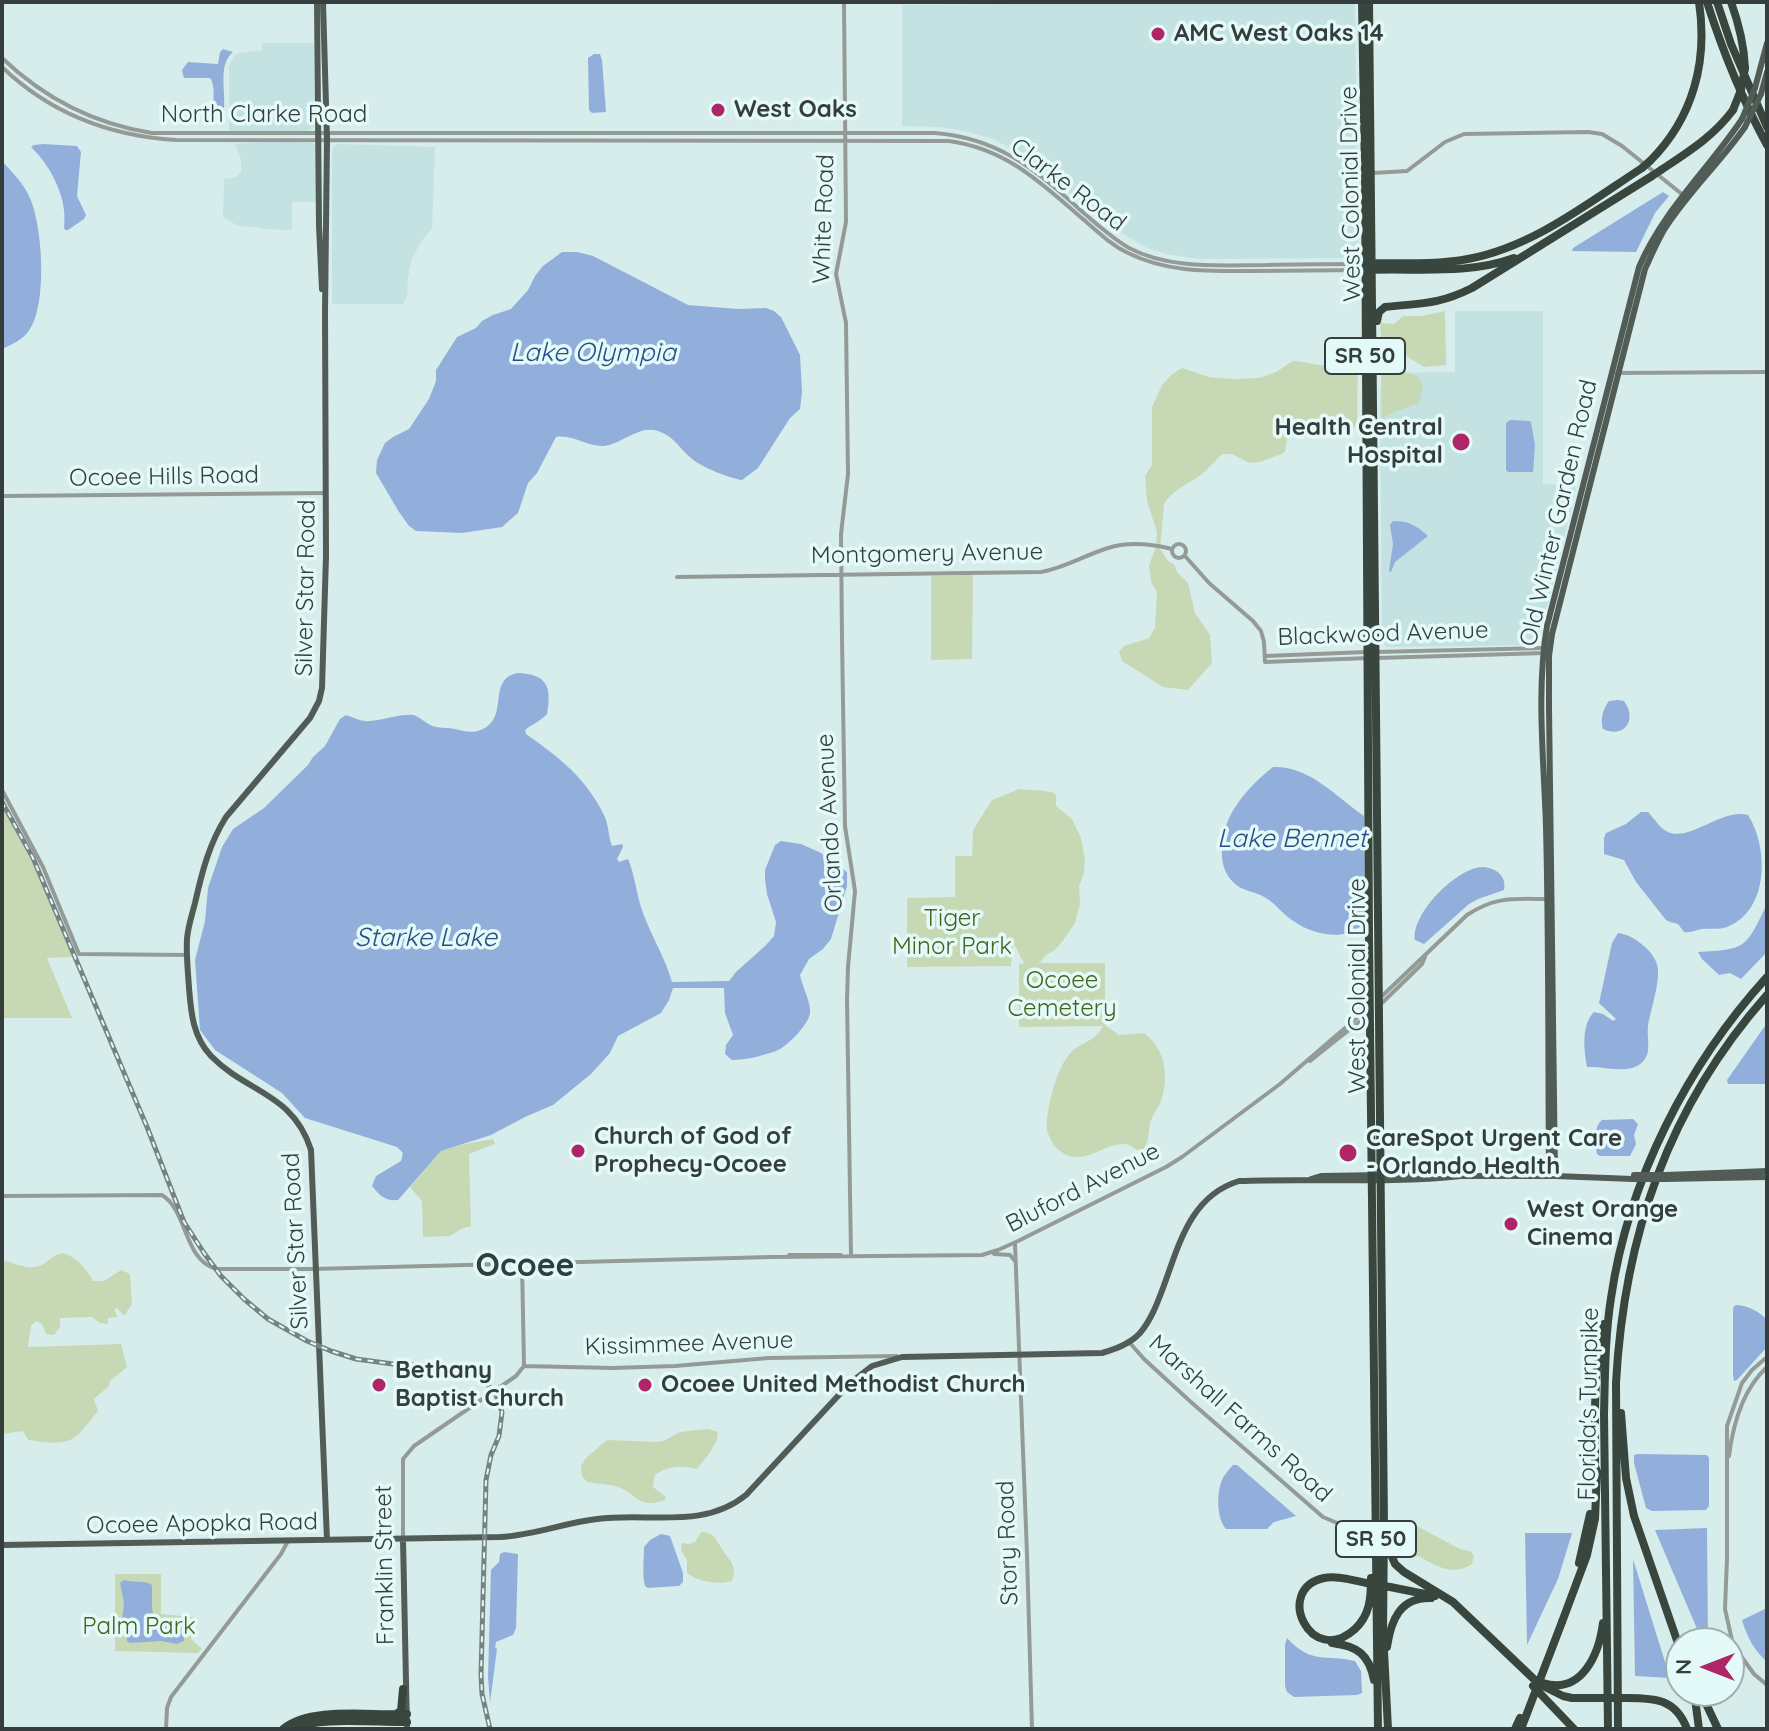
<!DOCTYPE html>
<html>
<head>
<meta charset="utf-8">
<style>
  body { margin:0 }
  #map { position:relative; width:1769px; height:1731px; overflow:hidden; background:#d7edec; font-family:Quicksand,sans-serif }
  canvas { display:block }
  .frame { position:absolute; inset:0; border:4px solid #353e3d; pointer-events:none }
  .north { position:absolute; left:1665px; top:1627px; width:80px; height:80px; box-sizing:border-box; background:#e4faf9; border:2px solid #9eafae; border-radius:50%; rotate:270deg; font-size:22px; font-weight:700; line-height:32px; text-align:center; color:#353e3d }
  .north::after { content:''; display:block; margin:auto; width:28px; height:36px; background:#ae2568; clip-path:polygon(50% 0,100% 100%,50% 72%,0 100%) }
</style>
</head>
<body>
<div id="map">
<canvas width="1769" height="1731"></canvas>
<div class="frame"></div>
<div class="north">N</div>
</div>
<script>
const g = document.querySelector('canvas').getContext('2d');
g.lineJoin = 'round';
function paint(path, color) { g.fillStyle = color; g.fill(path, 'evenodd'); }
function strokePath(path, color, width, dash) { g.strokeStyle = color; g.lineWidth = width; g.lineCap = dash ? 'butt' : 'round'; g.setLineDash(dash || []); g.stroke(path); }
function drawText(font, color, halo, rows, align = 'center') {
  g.font = font + ' Quicksand,sans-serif'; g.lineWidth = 7; g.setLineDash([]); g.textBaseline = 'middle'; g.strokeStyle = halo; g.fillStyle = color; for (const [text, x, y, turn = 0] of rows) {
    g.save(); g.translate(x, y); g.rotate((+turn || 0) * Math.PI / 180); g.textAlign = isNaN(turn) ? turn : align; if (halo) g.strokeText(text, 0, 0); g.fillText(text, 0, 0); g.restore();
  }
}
paint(new Path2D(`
  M1017 2H1355L1358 255 1355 258 1199 259 1166 254 1147 248 1125 235 1093 214 1043 169 1020 153 993 139 965 131 939 127 902 126V5L1016 4Z
  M262 43H314V127L310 130 306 132H229V66L234 56 241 53 262 50Z
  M275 141 312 143 315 145 316 148 317 202H292V230L263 229 256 227 239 226 225 219 223 215 224 179 237 177 241 172V160L235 144Z
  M337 144 435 147 432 228 421 242 412 258 408 278 407 296 403 304H332V154L333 148Z
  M1455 311H1543V484L1574 485 1576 489 1549 600 1545 611 1539 642 1535 645 1387 647 1382 642 1380 399 1382 373 1455 372Z`), '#c3e2e1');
paint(new Path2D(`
  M1445 311 1446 365 1424 367 1381 340 1380 323 1394 324 1403 316H1421Z
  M1358 355 1357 426C1351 429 1345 433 1339 434 1324 438 1308 430 1292 431L1288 436 1285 451 1282 454 1260 462 1249 463 1232 454H1222C1215 461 1209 468 1202 474 1189 484 1173 489 1164 504L1160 549 1168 561 1174 564 1177 572 1188 583 1195 613 1210 635 1212 663 1188 690 1163 687 1122 661 1119 652 1124 646 1149 638 1155 628 1157 592 1151 582 1149 565 1156 547 1157 532 1147 501 1145 476 1152 465V407L1162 385 1171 375 1182 368 1209 377 1232 379 1259 378 1276 372 1293 361C1305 361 1315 366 1327 365 1337 363 1348 357 1358 355Z
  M1381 363 1419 377 1423 385 1419 403 1394 412 1382 419Z
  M973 575 972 659 931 660V576Z
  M1019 789C1032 791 1041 789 1054 793L1056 795V806L1072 819 1081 838 1085 860 1084 873 1079 887 1080 904 1075 923 1064 939 1056 949 1046 955 1039 963H1105V1025L1119 1035 1144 1033C1166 1049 1169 1077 1161 1101 1158 1109 1152 1115 1150 1124 1147 1138 1151 1139 1141 1153 1136 1149 1131 1145 1125 1144 1101 1143 1082 1169 1060 1151 1054 1147 1049 1138 1047 1130 1045 1112 1058 1059 1075 1049 1086 1041 1096 1040 1103 1026L1019 1027V964L1025 963C1019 958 1019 949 1013 944L1011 966 907 967V898L955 897V856H972L973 830 992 800Z
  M2 806 34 866 73 957 47 958 72 1018H2Z
  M493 1139 495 1144 469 1154 471 1226 461 1229 450 1236 423 1237 422 1201 410 1187 441 1151 465 1144Z
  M64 1253C77 1258 87 1269 93 1281H104L121 1270 130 1274 132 1304 124 1316 117 1308 114 1310 118 1317 108 1318V1324L100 1323 92 1317 60 1318V1327L54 1335 46 1334 42 1324 36 1321 31 1326 28 1347 121 1344 127 1367 110 1381 109 1386 94 1399 98 1411C91 1419 84 1430 75 1437 63 1446 42 1442 28 1440L23 1431 2 1434V1260C14 1263 29 1271 41 1265 50 1261 53 1254 64 1253Z
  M708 1429 718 1432 717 1440 711 1451 697 1469C682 1465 667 1466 655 1475L653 1487 666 1497 665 1500C637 1510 638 1493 615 1486 606 1484 596 1484 587 1482L582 1476 581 1466 586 1458 607 1440 656 1442 663 1441 680 1432Z
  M1408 1526H1417L1460 1549 1470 1551 1474 1555 1472 1564C1452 1577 1437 1566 1418 1556L1406 1558 1400 1557C1390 1545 1394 1533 1408 1526Z
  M701 1532C714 1532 716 1539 722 1549 729 1560 738 1566 732 1581 718 1585 699 1582 687 1573V1560L681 1550 682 1543 689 1544 695 1542Z
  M115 1574H161V1614L194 1617 191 1624V1639L202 1649 198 1653 115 1651Z`), '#c7d9b4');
paint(new Path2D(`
  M223 49 233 52C216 66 228 95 223 116L218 119 215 117C211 104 217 89 210 78H184L182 70 188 62 218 64 220 52Z
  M594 54H600L602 60 606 112 592 113 589 110 588 58Z
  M44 144 77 146 81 152 77 196 86 215 84 219 68 230H65L64 227C68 199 51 166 31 147L34 145Z
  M2 161C12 172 23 183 29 196 43 224 48 308 28 332 22 340 11 345 2 349Z
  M1663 192 1669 196 1655 213 1636 252 1572 251 1573 248Z
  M562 252H577L593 256 688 305 738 309 766 308 774 311 781 317 800 355 802 392 800 409 790 418 758 468 742 480C731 479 699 466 691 458 679 448 675 437 658 431 639 425 622 444 604 446 587 447 573 434 556 437L537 473 528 483 518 513 502 527 462 533 416 531 409 526 399 512 376 473 377 460 385 443 393 437 409 429 429 399 436 381V370L457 337 476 328 482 321 493 315 511 309 528 290 535 276 543 266Z
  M1510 420 1529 421 1531 422 1535 445 1533 472H1508L1506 470V423Z
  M1393 521C1409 521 1416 525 1428 536L1395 562 1391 572 1389 571 1393 544 1390 525Z
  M517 673C547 674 552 686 547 714 541 721 532 724 525 730L526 734C560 758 585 777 604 815 609 825 608 836 612 846L622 844 623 847 617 859 619 862 628 859C635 875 636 893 642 910 650 934 665 957 672 982L729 981 736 972 765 946 774 936 776 922 767 894 765 879V870L775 845 781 841 801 844 821 853 847 872V886L831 939 823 949 809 959 800 975C802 987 811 1001 810 1013 809 1024 787 1047 776 1051 762 1056 746 1060 732 1060L725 1054 726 1045 733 1035 725 1013 724 988H673L669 1000 661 1013 618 1036 610 1053 591 1074 553 1105 525 1117 491 1135 441 1151 398 1200C385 1201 380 1196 372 1186L376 1176 401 1161 403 1153 397 1147 305 1118 282 1093 215 1050 200 1030 195 960 205 921 208 888 222 847 233 829 264 808 308 765 313 757 325 746 340 719 346 715C354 718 362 722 370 721 382 720 404 713 414 715 419 717 425 722 430 725 439 729 446 727 455 729 468 732 478 735 490 724 505 709 490 679 517 673Z
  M1618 700 1624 701C1638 720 1624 739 1603 729 1600 719 1603 709 1609 701Z
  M1273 767C1310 766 1335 796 1364 816L1365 924C1359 927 1354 931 1348 933 1332 938 1309 932 1295 922 1284 916 1277 905 1266 898 1256 891 1242 892 1233 882 1224 873 1221 861 1222 848 1223 814 1247 788 1273 767Z
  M1641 812H1648C1654 818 1659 827 1666 831 1688 844 1721 808 1748 815 1769 848 1769 911 1727 927 1719 930 1710 928 1702 929 1695 930 1691 933 1684 932L1678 924 1670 922 1666 920 1636 882 1624 860 1604 854V838L1606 833 1626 824Z
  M1483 867C1496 868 1507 876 1504 890L1478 899 1469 904 1424 944 1415 940C1411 914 1457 867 1483 867Z
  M1766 906 1767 952 1741 979 1730 973 1719 975 1702 959 1698 952C1745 949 1745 950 1766 906Z
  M1618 933C1633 934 1657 953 1658 969 1659 986 1651 1009 1648 1025 1647 1034 1649 1043 1648 1051 1647 1057 1643 1063 1637 1066 1624 1073 1602 1066 1587 1067 1584 1050 1581 1025 1594 1012L1603 1014 1613 1021 1616 1019 1599 1003 1612 943Z
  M1767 1023V1084H1728L1727 1080Z
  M1633 1119 1638 1124 1634 1135 1636 1144 1630 1156H1600L1597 1154C1595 1144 1593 1127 1602 1120Z
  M1737 1305C1748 1306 1759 1311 1767 1320V1347L1737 1380 1734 1381 1733 1375V1310L1734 1306Z
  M1638 1454 1707 1455 1709 1458V1506L1706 1510 1652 1511 1646 1508 1634 1463V1455Z
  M1233 1465H1237L1296 1516 1274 1522 1267 1529H1226C1216 1518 1216 1489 1224 1476 1227 1472 1230 1468 1233 1465Z
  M1707 1528 1708 1643H1703L1655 1530Z
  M1525 1533H1572L1558 1579 1527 1645Z
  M661 1534 670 1536 683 1573V1582L679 1586 648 1588 645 1586C642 1574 644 1560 644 1547L650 1540Z
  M504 1552 518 1554 516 1628 513 1635 496 1642 495 1647 497 1649 490 1703 488 1677 491 1570 499 1562 500 1554Z
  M1633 1559 1670 1678 1635 1676Z
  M124 1580C133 1583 146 1580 152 1585 153 1612 146 1626 182 1624L184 1632V1641L177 1644 161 1641 130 1643 127 1641 125 1626 122 1620 124 1603 120 1583Z
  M1767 1608V1662C1754 1650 1747 1637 1742 1620Z
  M1287 1638C1312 1665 1325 1654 1355 1661L1361 1671 1362 1693 1357 1695 1294 1697 1287 1692 1285 1686V1645Z`), '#92afdc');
strokePath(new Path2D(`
  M844 2 846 222 836 274 846 323 848 474 841 534 842 639 845 826 855 891 848 967 847 1000 851 1256
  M2 58C45 99 94 124 152 133H935C996 138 1033 167 1077 207 1093 221 1110 237 1129 248 1171 270 1222 265 1267 265 1299 264 1332 264 1364 264
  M2 67C50 113 110 136 176 140L949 141C1007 149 1041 183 1084 220 1098 232 1111 245 1128 253 1168 273 1211 271 1254 271 1291 271 1328 270 1365 270
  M1373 173 1407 171 1445 142 1464 134 1588 132 1602 134 1622 146 1683 195
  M1617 373 1767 372
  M2 496 326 493
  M1172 551a7 7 0 1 1 14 0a7 7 0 1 1-14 0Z
  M1185 556 1209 583 1253 621 1261 631 1264 642 1265 662 1369 658
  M677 577 1041 572C1065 568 1085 555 1108 548 1129 541 1152 544 1172 549
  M1375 652 1546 648
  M1265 656 1366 652
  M1377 658 1545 653
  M2 790 43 867 79 954 187 955
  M1380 998 1467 915C1496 896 1513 899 1546 899
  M1382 1003 1422 964 1425 957
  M1310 1061 1369 1014
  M2 1196 162 1195C188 1211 183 1259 216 1269H312L772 1257 982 1255 998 1250 1018 1241 1166 1167 1182 1157 1280 1084 1367 1009
  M1015 1244 1027 1554 1032 1729
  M994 1254 1010 1255 1015 1261
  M789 1255H841
  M522 1263 524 1366
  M1129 1342 1144 1359 1192 1403 1323 1517 1342 1525H1376
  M1767 1357 1752 1370 1742 1383 1727 1426V1558L1725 1609 1733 1645 1754 1674 1767 1685
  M524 1366 612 1368 675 1366 769 1358 897 1356
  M1729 1456C1733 1424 1742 1390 1767 1367
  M403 1539V1459L414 1446 516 1376 524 1366
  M166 1729 167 1708 171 1697 281 1554 288 1541`), '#949b97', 4);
strokePath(new Path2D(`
  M317 2 319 226 322 289
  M323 2 327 139 325 312 326 556 322 688 319 701 310 718 226 817C209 844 202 872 195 903 192 915 188 926 187 939 186 955 188 971 189 988 191 1013 193 1037 211 1056 247 1093 293 1093 311 1150L327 1540
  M1755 88 1767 43
  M1761 94 1767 72
  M1666 1175 1767 1171
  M1459 1176H1555L1633 1179
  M1549 1176C1548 1060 1549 944 1546 827 1544 760 1536 692 1547 626L1639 267C1664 209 1708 170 1742 119
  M1555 1176 1549 708V656L1552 634 1645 269C1651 256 1657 242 1664 230 1687 193 1720 163 1745 127
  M1311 1179 1321 1176 1444 1174
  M1665 1179 1767 1177
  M403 1539 407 1729
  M2 1545 500 1537C535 1535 563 1523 597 1519 648 1512 703 1530 746 1495L850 1383 872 1366 902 1357 1102 1353C1116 1349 1130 1344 1140 1333 1151 1320 1157 1304 1163 1288 1179 1245 1190 1196 1239 1181 1313 1178 1387 1184 1461 1176`), '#505c55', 6);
strokePath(new Path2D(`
  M1362 2 1365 174 1369 938 1378 1729
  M1369 2 1384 1525 1383 1632 1388 1729
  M1707 2C1723 52 1742 99 1767 145
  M1717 2 1731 44 1767 127
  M1731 2C1739 24 1744 45 1745 68
  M1650 161C1693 118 1708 62 1699 2
  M1661 170C1688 152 1714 136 1733 110
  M1370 263C1402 263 1436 265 1468 259 1533 247 1588 203 1642 168
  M1369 270C1417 268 1467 275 1514 258
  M1377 321 1379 312 1385 307C1421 303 1438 305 1472 288L1652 176
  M1621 1413 1626 1478 1634 1516 1681 1652
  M1387 1545 1395 1564 1404 1572 1453 1602 1539 1684 1563 1696 1572 1698H1598
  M1579 1563 1590 1514
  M1367 1583C1354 1581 1337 1575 1324 1578 1273 1589 1311 1669 1355 1629 1370 1615 1371 1598 1371 1578
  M1390 1587 1435 1596
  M1562 1622 1587 1555 1595 1519 1597 1472 1595 1466C1595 1419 1593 1370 1604 1324
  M1332 1643C1357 1646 1369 1654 1374 1680
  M1387 1647C1391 1620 1400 1597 1431 1598
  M1543 1683C1582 1695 1599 1654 1603 1623
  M1533 1686 1574 1729
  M1694 1691 1699 1729
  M1700 1691 1718 1729
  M1627 1698C1655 1698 1676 1699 1687 1729
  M394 1715 401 1711 403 1689
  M283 1729C311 1706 371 1716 407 1714
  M294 1729C314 1716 380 1723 407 1722
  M1515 1729 1520 1718
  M1608 1729 1604 1414C1605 1376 1605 1336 1611 1298 1628 1180 1688 1064 1767 977
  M1618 1729 1616 1383C1624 1236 1668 1107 1767 995`), '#38463e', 8);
const rail = new Path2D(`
  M2 802 33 858 147 1127 184 1222 204 1253 221 1276 244 1299 268 1319 307 1341 331 1351 356 1359 393 1364 457 1367 468 1370 482 1378 496 1395 502 1412 499 1436 491 1455 486 1480 481 1675 482 1694 490 1729`);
strokePath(rail, '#758483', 5);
strokePath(rail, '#e4faf9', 2, [6]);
strokePath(new Path2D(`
  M1742 119 1755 88
  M1745 127 1761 94
  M1634 1175H1666
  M1633 1179H1665`), '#505c55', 6);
strokePath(new Path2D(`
  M1733 110 1741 90 1745 68
  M1642 168 1650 161
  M1652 176 1661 170
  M1367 1583 1390 1587
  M1598 1698H1627
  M1521 1729 1562 1622`), '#38463e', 8);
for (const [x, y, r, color] of [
  [1158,34,8,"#ae2568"],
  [718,110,8,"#ae2568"],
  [1461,442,10,"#ae2568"],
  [578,1151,8,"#ae2568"],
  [1348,1153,10,"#ae2568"],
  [1511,1224,8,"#ae2568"],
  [379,1385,8,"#ae2568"],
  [645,1385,8,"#ae2568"]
]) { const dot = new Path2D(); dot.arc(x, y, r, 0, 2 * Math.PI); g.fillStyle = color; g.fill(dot); strokePath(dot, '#e4faf9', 3); }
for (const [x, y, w] of [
  [1365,356,80],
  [1376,1539,80]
]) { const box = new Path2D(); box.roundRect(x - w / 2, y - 18, w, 36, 6); g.fillStyle = '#e4faf9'; g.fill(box); strokePath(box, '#353e3d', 2); }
drawText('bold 22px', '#353e3d', null, [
  ["SR 50",1365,356],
  ["SR 50",1376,1539]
]);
drawText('bold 24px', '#353e3d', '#e4faf9', [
  ["AMC West Oaks 14",1174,34],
  ["West Oaks",734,110],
  ["Health Central",1443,428,"right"],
  ["Hospital",1443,456,"right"],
  ["Church of God of",594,1137],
  ["Prophecy-Ocoee",594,1165],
  ["CareSpot Urgent Care",1366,1139],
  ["- Orlando Health",1366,1167],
  ["West Orange",1527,1210],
  ["Cinema",1527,1238],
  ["Bethany",395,1371],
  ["Baptist Church",395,1399],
  ["Ocoee United Methodist Church",661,1385]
], 'left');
drawText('24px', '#353e3d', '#e4faf9', [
  ["North Clarke Road",264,115],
  ["Clarke Road",1068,185,37],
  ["West Colonial Drive",1351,194,-91],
  ["White Road",824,219,-88],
  ["Ocoee Hills Road",164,477,-1],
  ["Old Winter Garden Road",1559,513,-77],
  ["Montgomery Avenue",927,554,-1],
  ["Silver Star Road",306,588,-89],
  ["Blackwood Avenue",1383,634,-2],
  ["Orlando Avenue",830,823,-93],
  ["West Colonial Drive",1358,986,-90],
  ["Bluford Avenue",1083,1188,-27],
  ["Silver Star Road",296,1241,-93],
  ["Kissimmee Avenue",689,1344,-2],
  ["Florida's Turnpike",1589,1404,-89],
  ["Marshall Farms Road",1240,1419,42],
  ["Ocoee Apopka Road",202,1524,-1],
  ["Story Road",1008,1543,-92],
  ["Franklin Street",385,1565,-91]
]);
drawText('24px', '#46621c', '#e4faf9', [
  ["Tiger",952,919],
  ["Minor Park",952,947],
  ["Ocoee",1062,981],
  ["Cemetery",1062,1009],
  ["Palm Park",139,1627]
]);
drawText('italic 26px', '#294d85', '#e4faf9', [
  ["Lake Olympia",593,353],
  ["Lake Bennet",1292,839],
  ["Starke Lake",426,938]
]);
drawText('bold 32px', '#2e3f3f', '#e4faf9', [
  ["Ocoee",525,1266]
]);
</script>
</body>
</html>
